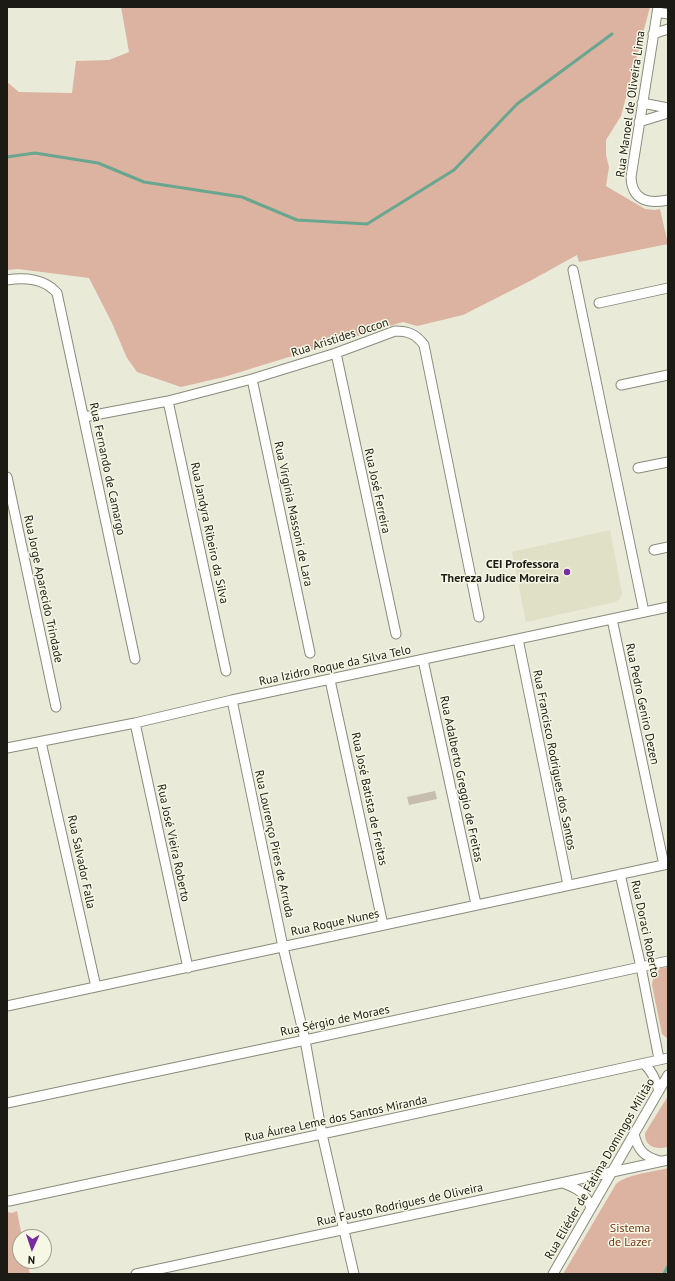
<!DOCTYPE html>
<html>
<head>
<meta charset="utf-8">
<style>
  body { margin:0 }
  #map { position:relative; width:675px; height:1281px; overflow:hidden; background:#eaead9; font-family:"PT Sans",sans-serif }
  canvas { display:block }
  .frame { position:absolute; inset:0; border:8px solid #1b1a14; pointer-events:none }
  .north { position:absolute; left:12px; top:1229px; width:40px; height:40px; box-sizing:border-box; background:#f7f7e6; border:1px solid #9f9f92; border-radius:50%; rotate:183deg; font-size:11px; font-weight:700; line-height:16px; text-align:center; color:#1b1a14 }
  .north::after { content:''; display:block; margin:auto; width:14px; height:18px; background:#772c9f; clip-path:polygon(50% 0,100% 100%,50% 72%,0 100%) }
</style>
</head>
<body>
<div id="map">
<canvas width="675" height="1281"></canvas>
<div class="frame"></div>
<div class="north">N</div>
</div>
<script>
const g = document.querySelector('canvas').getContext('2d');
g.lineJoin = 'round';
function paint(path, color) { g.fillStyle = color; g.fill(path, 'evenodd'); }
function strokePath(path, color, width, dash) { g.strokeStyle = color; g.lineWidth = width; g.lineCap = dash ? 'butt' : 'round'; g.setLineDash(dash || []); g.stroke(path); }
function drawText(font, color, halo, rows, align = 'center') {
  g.font = font + ' "PT Sans",sans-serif'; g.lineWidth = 3; g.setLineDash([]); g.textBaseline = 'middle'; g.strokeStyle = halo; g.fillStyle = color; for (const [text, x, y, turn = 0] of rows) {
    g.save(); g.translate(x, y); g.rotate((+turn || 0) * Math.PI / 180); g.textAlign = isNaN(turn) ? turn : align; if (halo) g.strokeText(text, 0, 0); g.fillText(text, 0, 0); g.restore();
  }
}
paint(new Path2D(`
  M610 530 622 593 620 599 615 602 526 622 512 552Z`), '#e0e0c7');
paint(new Path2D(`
  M121 7H650L621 116 606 140V155L609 167 606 186 645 209 655 210 660 209 668 244 579 262 577 255 530 281 463 315 417 326 403 322 396 324 224 377 181 387 137 372 127 358 112 323 89 278 18 269 7 270V82L19 92 72 93 76 61 109 60 129 52Z
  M668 967V1039L662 1034 652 985 654 974 661 968Z
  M668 1096V1147C657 1150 644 1147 645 1133Z
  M668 1168V1274H563L616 1184C627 1174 653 1172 668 1168Z
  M17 1211 22 1237H20V1261H27L30 1274H7V1212L12 1213Z`), '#dcb3a1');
strokePath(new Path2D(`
  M7 157 35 153 98 163 144 182 242 197 297 220 367 224 454 170 517 104 612 34
  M664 1274 668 1266`), '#68a690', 3);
paint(new Path2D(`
  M435 791 437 799 409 805 407 797Z`), '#c7bdaf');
const minor = new Path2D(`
  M658 7 631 177C632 201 649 204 668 200
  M657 12 668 14
  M653 34 668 29
  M642 103 668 108
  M639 122 668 113
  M573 270 644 612
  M7 280C25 277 45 279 57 293L135 659
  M599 303 668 288
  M336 353 396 634
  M252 379 310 653
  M621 385 668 375
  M168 401 226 671
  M84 417 168 401 252 379 336 353 395 331C408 331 416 334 424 345L479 617
  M638 468 668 462
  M7 477 56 707
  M654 550 668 547
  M612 619 664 865
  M518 639 568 885
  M423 660 476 904
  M330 680 383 925
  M232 700 283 947 305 1040 322 1134 354 1274
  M135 723 188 968
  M41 742 96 987
  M7 748 135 723 232 700 668 607
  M620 874 641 967 659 1059
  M7 1006 668 864
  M644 1064C652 1070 656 1081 659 1091
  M7 1103 296 1042 668 961
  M634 1134C638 1150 644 1157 660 1161
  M563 1183C577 1188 586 1193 591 1208
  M9 1201 322 1134 668 1058
  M136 1274 668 1160
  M553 1274 668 1075`);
strokePath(minor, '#8b8b7c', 11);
strokePath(minor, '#fff', 9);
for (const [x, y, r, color] of [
  [567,572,4,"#772c9f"]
]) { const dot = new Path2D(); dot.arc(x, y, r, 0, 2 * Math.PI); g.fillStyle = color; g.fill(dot); strokePath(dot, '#f7f7e6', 1.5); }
drawText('12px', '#1b1a14', '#f7f7e6', [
  ["Rua Manoel de Oliveira Lima",631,104,-82],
  ["Rua Aristides Occon",340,338,-18],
  ["Rua Fernando de Camargo",107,469,78],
  ["Rua José Ferreira",377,491,78],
  ["Rua Virgínia Massoni de Lara",293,514,78],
  ["Rua Jandyra Ribeiro da Silva",209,533,78],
  ["Rua Jorge Aparecido Trindade",43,589,78],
  ["Rua Izidro Roque da Silva Telo",335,666,-12],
  ["Rua Pedro Geniro Dezen",642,704,78],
  ["Rua Francisco Rodrigues dos Santos",554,760,79],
  ["Rua Adalberto Greggio de Freitas",461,779,78],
  ["Rua José Batista de Freitas",369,799,78],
  ["Rua José Vieira Roberto",173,843,78],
  ["Rua Lourenço Pires de Arruda",274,844,78],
  ["Rua Salvador Falla",81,862,78],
  ["Rua Roque Nunes",335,923,-12],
  ["Rua Doraci Roberto",645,929,78],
  ["Rua Sérgio de Moraes",335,1021,-12],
  ["Rua Áurea Leme dos Santos Miranda",336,1119,-12],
  ["Rua Eliéder de Fátima Domingos Militão",600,1169,-60],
  ["Rua Fausto Rodrigues de Oliveira",400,1205,-12]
]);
drawText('bold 12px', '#1b1a14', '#f7f7e6', [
  ["CEI Professora",559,565],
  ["Thereza Judice Moreira",559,579]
], 'right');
drawText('12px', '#783614', '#f7f7e6', [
  ["Sistema",630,1229],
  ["de Lazer",630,1243]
]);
</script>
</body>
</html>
